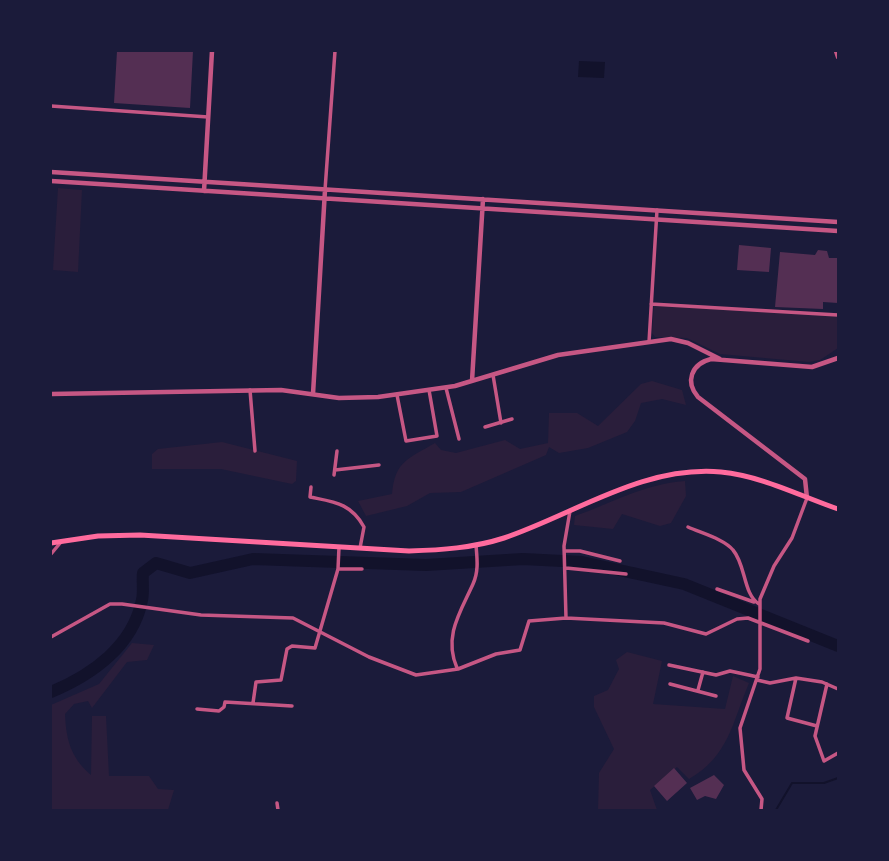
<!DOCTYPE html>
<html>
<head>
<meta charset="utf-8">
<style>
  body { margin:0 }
  #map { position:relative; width:889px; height:861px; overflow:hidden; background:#1b1b3a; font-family:"Noto Sans",sans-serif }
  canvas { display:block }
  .frame { position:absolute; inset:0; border:52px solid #1b1b3a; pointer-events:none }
</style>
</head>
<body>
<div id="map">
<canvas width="889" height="861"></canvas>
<div class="frame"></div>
</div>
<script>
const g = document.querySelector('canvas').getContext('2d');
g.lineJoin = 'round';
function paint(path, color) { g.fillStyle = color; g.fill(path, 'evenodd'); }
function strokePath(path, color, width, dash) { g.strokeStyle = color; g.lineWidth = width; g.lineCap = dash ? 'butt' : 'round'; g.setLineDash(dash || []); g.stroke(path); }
paint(new Path2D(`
  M58 188 82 190 78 272 53 270Z
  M654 304 838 315V348L820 360 809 362 720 354 687 338 655 337 652 333Z
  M652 381 682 390 686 405 662 399 641 403 635 421 627 432 588 448 559 453 549 447 546 455 461 492 430 493 407 506 366 516 358 501 392 494C395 461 408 459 435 443L441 450 456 453 505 440 520 449 548 443 549 413H577L598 426 641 384Z
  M222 442 297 461 296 481 292 484 221 469H152V454L158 449Z
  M685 481 686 496 671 523 660 526 622 514 613 529 574 525 575 516C612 503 644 484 685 481Z
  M132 643 154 645 147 660 127 662 92 708 88 701 74 704 65 714C66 740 71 758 91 775L92 716H106L109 776H149L158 789 174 790 168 810H51V705L99 684Z
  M627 652 662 661 653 704 725 709 733 676 749 683C732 723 729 756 689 779L677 767 650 790 657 810H598L599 773 614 749 594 707V696L608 690 619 669 616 660Z`), '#2a1e3b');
paint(new Path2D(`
  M579 61 605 62 604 78 578 77Z`), '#12122b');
strokePath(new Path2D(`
  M776 810 792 783H824L838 778`), '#12122b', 2);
strokePath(new Path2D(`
  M51 692C92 675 133 646 142 600 144 591 142 582 143 573L156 563 190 573 253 559 426 565 523 559 582 562 684 584 838 646`), '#12122b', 12);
paint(new Path2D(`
  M117 51H193L190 108 114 103Z
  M739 245 771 248 769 272 737 270Z
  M818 250 827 251 829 258H838V303L823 302V309L775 307 780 252 815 255Z
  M674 768 687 783 667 801 654 786Z
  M714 775 724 785 716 799 705 796 697 800 690 788Z`), '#542f53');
strokePath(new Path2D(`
  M51 106 208 117
  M325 190 335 51
  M651 304 838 315
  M649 342 657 210
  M493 375 501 423
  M446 388 459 439
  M250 390 255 451
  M397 395 406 441 437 436 429 390
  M485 427 512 419
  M335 470 379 465
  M334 475 337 451
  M311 487 310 497C334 502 351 503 364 527L360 548
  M688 527C701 533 724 539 733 550 746 565 743 594 759 604
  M565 551H580L620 561
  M51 554 61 542
  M566 568 626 574
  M338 569H362
  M717 589 754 602
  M566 618 564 546 570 511
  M51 637 110 604H122L201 615 293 618 369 657 416 675 458 669 496 654 520 650 529 621 566 618 664 623 706 634 737 619 748 618 808 641
  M669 665 716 675 730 671 758 677
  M457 668C443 636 461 611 473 584 479 571 477 558 476 545
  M757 680 770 683 796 678
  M670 684 716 696
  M827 684 815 736 824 761 838 753
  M698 690 703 672
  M253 703 256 682 281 680 287 649 292 646 315 648 338 569 339 547
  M197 709 219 711 224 707 225 702 292 706
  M817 726 787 718 796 678 822 682 838 689
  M277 803 278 810
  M761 810 762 799 744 770 740 728 760 669V599L774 566 792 538 807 498`), '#c65784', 3.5);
strokePath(new Path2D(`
  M836 51 838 57
  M51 172 838 222
  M51 181 838 231
  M204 191 212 51
  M472 381 483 199
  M51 394 281 390 339 398 378 397 455 386 558 355 671 339 688 343 720 359
  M313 394 325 190
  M807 498 805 479 698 397C685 382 691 364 711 359L812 367 838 358`), '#c65784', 4.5);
strokePath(new Path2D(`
  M51 543 98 536 140 535 409 551C441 550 473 548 504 538 575 514 643 465 721 472 762 476 800 496 838 509`), '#ff6b9d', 5);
</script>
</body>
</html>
